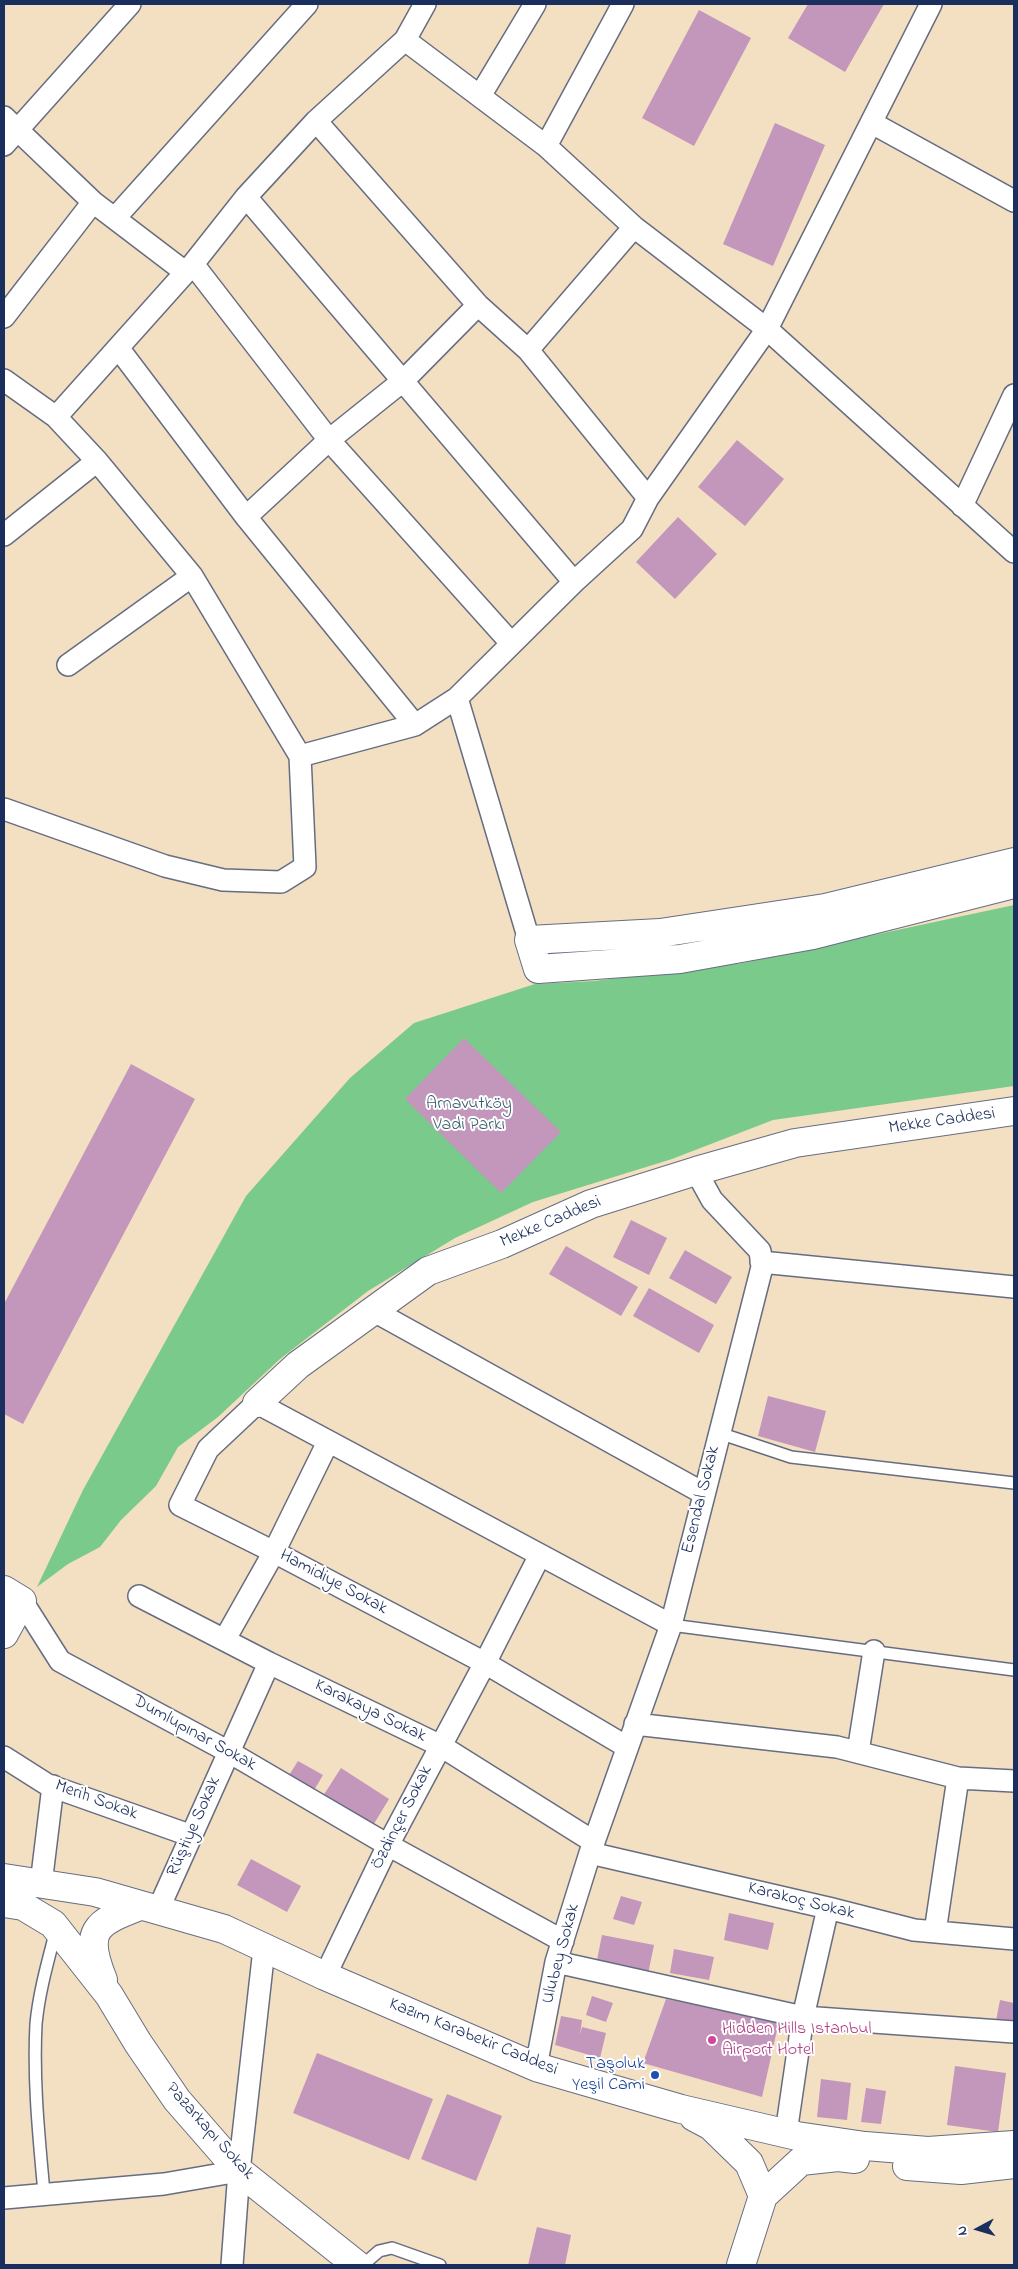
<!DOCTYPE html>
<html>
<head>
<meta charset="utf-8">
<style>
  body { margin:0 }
  #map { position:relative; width:1018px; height:2269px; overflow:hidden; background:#f3dfc2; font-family:"Indie Flower",sans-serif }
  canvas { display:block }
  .frame { position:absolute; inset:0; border:5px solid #1b2f5e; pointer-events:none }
  .north { position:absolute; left:953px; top:2204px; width:50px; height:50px; -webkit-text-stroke:4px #fff; paint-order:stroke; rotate:264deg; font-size:14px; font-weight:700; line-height:20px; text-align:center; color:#1b2f5e }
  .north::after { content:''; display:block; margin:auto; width:18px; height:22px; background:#1b2f5e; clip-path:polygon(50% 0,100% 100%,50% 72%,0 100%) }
</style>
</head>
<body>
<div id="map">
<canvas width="1018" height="2269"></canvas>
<div class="frame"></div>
<div class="north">N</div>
</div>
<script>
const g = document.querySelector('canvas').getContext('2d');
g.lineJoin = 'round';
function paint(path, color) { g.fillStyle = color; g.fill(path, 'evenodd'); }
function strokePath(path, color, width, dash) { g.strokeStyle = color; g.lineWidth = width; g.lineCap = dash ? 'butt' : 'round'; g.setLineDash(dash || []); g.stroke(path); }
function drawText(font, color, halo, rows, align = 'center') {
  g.font = font + ' "Indie Flower",sans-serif'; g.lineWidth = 4; g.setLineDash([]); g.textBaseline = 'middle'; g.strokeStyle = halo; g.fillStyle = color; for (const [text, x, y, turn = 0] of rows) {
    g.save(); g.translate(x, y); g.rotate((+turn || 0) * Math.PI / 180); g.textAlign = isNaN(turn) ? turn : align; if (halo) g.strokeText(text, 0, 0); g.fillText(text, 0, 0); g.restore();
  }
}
paint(new Path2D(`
  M1014 905V1086L773 1120 672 1159 533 1202 455 1238 368 1291 280 1359 218 1417 178 1447 156 1486 121 1520 100 1547 68 1564 37 1587 83 1490 246 1196 350 1078 414 1023 535 984 594 981 743 963Z`), '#79ca8b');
paint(new Path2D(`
  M808 4H884L845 72 788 38Z
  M699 10 751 38 694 146 642 118Z
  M775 123 825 145 773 266 723 244Z
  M737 440 784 479 745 526 698 487Z
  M678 517 717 554 675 599 636 562Z
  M464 1038 561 1132 501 1193 405 1099Z
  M131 1064 195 1099 23 1424 4 1414V1304Z
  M631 1220 667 1238 649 1275 613 1257Z
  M566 1246 638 1287 621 1316 549 1274Z
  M685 1250 732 1277 716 1304 669 1278Z
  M649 1288 714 1325 699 1353 633 1316Z
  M768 1396 826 1411 815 1452 758 1436Z
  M298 1761 323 1775 313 1792 288 1777Z
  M341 1768 389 1799 372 1827 323 1796Z
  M251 1859 301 1886 287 1912 237 1885Z
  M621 1896 642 1902 634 1925 613 1919Z
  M729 1913 774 1923 768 1950 724 1940Z
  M602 1935 654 1945 648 1974 596 1965Z
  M674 1949 714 1957 709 1980 670 1973Z
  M592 1996 613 2003 606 2022 586 2015Z
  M666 1999 779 2021 762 2097 643 2063Z
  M1000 2000 1014 2003V2024L996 2021Z
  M561 2016 582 2020 580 2035 582 2027 606 2033 600 2058 555 2045Z
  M317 2053 433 2099 409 2160 293 2113Z
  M955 2066 1006 2073 998 2132 947 2125Z
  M821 2079 851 2083 847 2120 817 2117Z
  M866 2088 886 2091 881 2124 861 2122Z
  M447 2094 502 2116 476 2181 421 2159Z
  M537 2227 571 2235 565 2265H528Z`), '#c396bb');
const lane = new Path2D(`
  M719 1433 791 1457 1014 1483
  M671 1625 1014 1670
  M44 2193C39 2137 33 2081 36 2024 39 1992 48 1961 56 1930
  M363 2265 379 2251 392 2248 440 2265`);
const street = new Path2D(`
  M405 40 546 146 634 227 767 329 1014 552
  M480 96 535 4
  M4 117 93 202 185 272
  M316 121 478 305 528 350 648 498
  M872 123 1014 201
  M4 145 130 4
  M546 146 623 4
  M246 197 574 582
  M115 218 307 4
  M193 264 329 440 511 643
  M4 317 93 202
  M119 349 246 517 415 725
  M528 350 634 227
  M4 380 56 417 97 461 192 576 300 756 415 725 457 698 574 582 632 529 648 498 767 329 931 4
  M56 417 193 264 246 197 316 121 405 40 425 4
  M962 506 1014 395
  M246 517 329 440 404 380 478 305
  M4 535 97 461
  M68 665 192 576
  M457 698 529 940
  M4 809 165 866 223 880 281 882 305 867 300 756
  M761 1262 1014 1287
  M374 1311 703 1493
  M139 1596 269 1663 441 1746 594 1842
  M22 1601 60 1661 229 1752 388 1845 563 1941
  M225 1639 274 1552 328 1442
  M635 1724 837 1747 958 1778 1014 1781
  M627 1747 485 1663 274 1552 180 1505 208 1449 257 1403 671 1625
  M858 1752 874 1651
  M4 1757 48 1785 192 1836
  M590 1853 828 1908 914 1930 1014 1939
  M41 1884 53 1786
  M158 1910 269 1663
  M935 1932 958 1778
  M556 1962 803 2017 1014 2032
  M325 1976 388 1845 485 1663 540 1555
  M536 2067 556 1962 590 1853 671 1625 762 1267 760 1251 712 1200 696 1171
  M786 2133 803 2017 828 1908
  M4 2198 164 2184 239 2171
  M232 2265 239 2171 264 1949`);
const secondary = new Path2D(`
  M1014 862 825 908 660 933 529 940 538 969 680 959 813 935 1014 884
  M257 1403 298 1365 428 1271 502 1244 591 1204 696 1171 795 1143 1014 1111
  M4 1590 22 1601 4 1634`);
const primary = new Path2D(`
  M4 1878 95 1892 224 1929 325 1976 536 2067 681 2109 797 2136 865 2146 928 2151 1014 2145
  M4 1903 23 1906 53 1924 109 1995 138 2043 177 2100 239 2171 357 2265
  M103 1980C83 1930 95 1923 140 1906
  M694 2117 711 2126 749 2163 763 2196
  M907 2166 961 2170 1014 2164
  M741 2265 763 2196 801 2161 838 2157 855 2159`);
strokePath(lane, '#676d81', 14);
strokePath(street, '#676d81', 24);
strokePath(secondary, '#676d81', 30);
strokePath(primary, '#676d81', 30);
strokePath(lane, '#fff', 11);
strokePath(street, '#fff', 21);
strokePath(secondary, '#fff', 28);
strokePath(primary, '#fff', 28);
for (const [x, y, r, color] of [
  [712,2040,5,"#d1479c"],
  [655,2075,5,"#1a4fb4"]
]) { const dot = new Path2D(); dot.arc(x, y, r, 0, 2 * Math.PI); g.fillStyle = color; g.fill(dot); strokePath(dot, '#fff', 2); }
drawText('18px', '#375e6c', '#fff', [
  ["Arnavutköy",469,1105],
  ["Vadi Parkı",469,1126]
]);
drawText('18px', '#1b2f5e', '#fff', [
  ["Mekke Caddesi",942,1122,-8],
  ["Mekke Caddesi",551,1223,-23],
  ["Esendal Sokak",702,1500,-76],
  ["Hamidiye Sokak",333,1583,28],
  ["Karakaya Sokak",370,1712,26],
  ["Dumlupınar Sokak",194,1734,29],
  ["Merih Sokak",96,1801,20],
  ["Özdinçer Sokak",403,1818,-63],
  ["Rüştiye Sokak",195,1827,-66],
  ["Karakoç Sokak",801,1902,14],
  ["Ulubey Sokak",562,1954,-75],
  ["Kazım Karabekir Caddesi",473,2038,22],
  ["Pazarkapı Sokak",209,2132,48]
]);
drawText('18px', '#b23c85', '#fff', [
  ["Hidden Hills Istanbul",722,2030],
  ["Airport Hotel",722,2051]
], 'left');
drawText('18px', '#164399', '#fff', [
  ["Taşoluk",645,2065],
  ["Yeşil Cami",645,2086]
], 'right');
</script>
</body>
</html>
